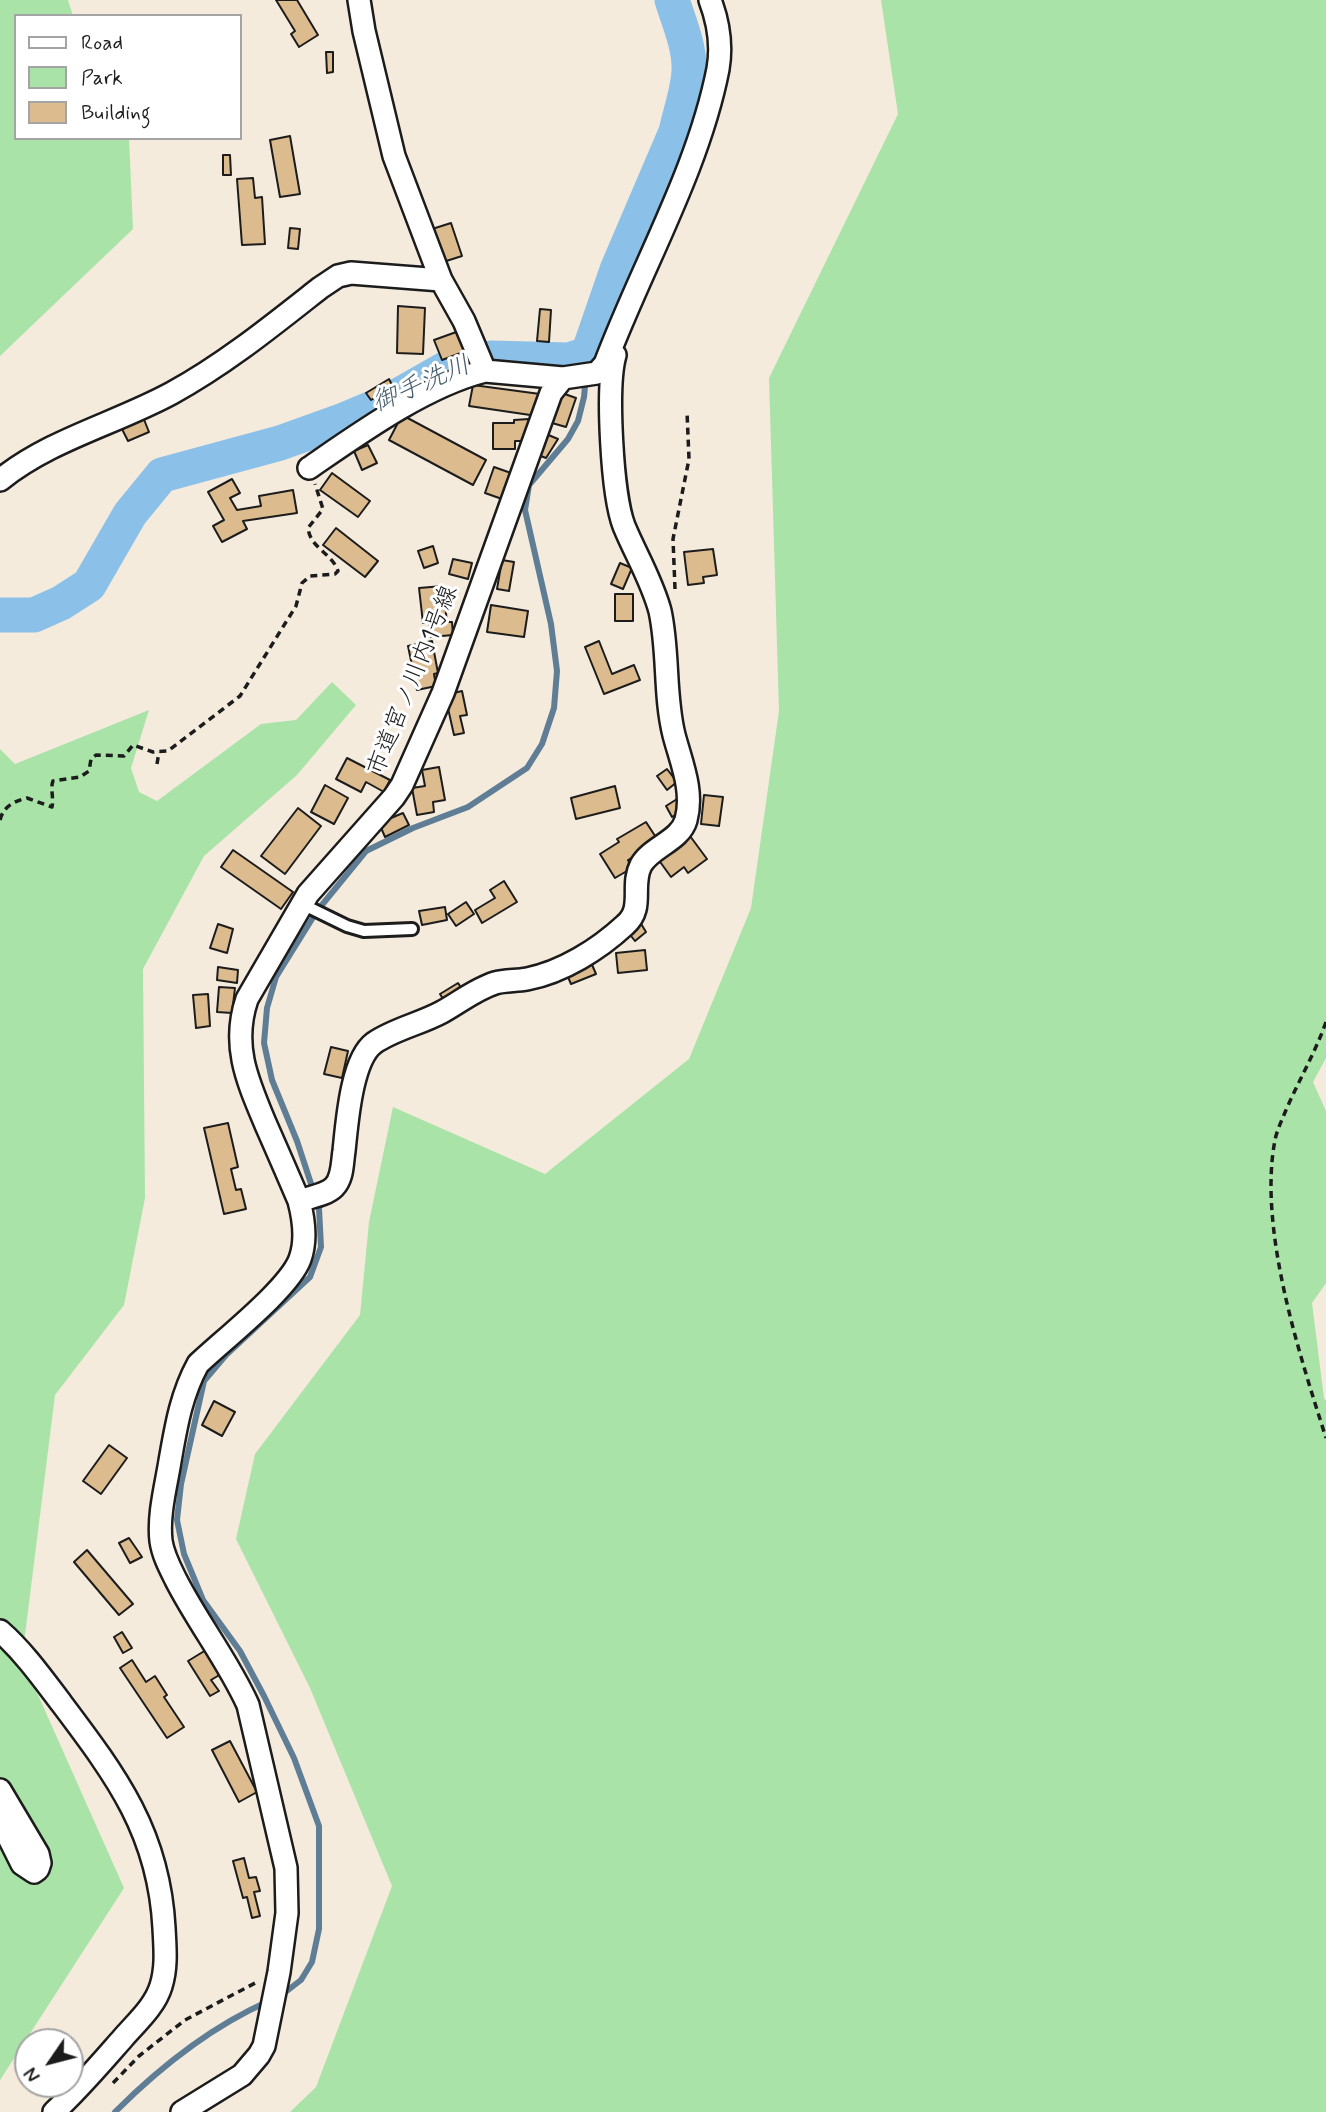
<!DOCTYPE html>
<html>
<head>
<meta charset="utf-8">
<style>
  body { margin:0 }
  #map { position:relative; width:1326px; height:2112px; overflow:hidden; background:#f4ebdd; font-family:Mynerve,sans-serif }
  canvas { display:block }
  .legend { position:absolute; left:14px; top:14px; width:228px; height:126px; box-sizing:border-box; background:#fff; border:2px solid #a4a4a4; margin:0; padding:9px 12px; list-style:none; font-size:21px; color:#1c1c1c }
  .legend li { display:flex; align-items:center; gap:14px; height:35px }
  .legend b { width:35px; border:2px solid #a4a4a4 }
  .north { position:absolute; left:14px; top:2028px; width:70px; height:70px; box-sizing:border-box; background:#fff; border:2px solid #a4a4a4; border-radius:50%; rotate:235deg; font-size:19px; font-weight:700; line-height:28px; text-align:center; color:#1c1c1c }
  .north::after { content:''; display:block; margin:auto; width:24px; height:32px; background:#1c1c1c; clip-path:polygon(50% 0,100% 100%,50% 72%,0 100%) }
</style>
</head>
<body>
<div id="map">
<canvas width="1326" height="2112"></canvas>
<ul class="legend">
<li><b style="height:9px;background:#fff"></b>Road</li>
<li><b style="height:19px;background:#a9e3a8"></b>Park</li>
<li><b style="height:19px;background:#dcbb8e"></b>Building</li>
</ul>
<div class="north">N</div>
</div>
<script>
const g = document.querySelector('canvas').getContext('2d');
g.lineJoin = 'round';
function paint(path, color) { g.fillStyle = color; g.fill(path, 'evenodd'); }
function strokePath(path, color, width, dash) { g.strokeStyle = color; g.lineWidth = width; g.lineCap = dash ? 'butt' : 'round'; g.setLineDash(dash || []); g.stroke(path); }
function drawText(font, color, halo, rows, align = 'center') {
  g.font = font + ' Mynerve,"Klee One",sans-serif'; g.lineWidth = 6; g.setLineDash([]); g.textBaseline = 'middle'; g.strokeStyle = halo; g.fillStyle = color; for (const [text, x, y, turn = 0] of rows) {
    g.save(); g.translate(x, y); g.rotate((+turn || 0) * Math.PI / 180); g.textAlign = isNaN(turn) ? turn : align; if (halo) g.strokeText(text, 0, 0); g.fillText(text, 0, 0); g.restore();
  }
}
paint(new Path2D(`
  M0 0H68L73 16H16V138H129L133 229 0 356Z
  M881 0H1326V1058L1313 1082 1326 1111V1283L1312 1303 1324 1398 1326 1401V2112H290L316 2087 392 1886 310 1688 236 1539 255 1454 360 1315 369 1222 393 1107 545 1174 689 1059 751 908 779 711 769 378 898 114Z
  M332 682 356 705 297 775 204 856 143 969 145 1198 124 1305 55 1395 22 1659 124 1888 0 2080V749L15 764 149 710 131 768 139 792 157 801 261 724 296 720Z`), '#a9e3a8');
strokePath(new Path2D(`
  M279 1997 301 1980 312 1962 319 1929V1826L294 1758 264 1696 240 1651 203 1600 184 1554 177 1520 181 1484 204 1381 226 1355 310 1277 321 1247 319 1208 297 1141 272 1080 264 1043 267 1008 276 977 317 911 366 851 413 828 468 807 527 768 542 744 554 708 557 671 551 624 525 510 529 485 568 439 578 421 584 397 588 354
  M115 2112C160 2067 210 2027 269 2001`), '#5f7e96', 6);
strokePath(new Path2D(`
  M0 615H34L61 603 89 585 130 514 162 475 280 443 344 420 387 402 445 369 491 358 569 360 588 354 617 270 676 132C680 113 688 91 689 71 690 47 679 22 672 0`), '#8bc0e8', 35);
const building = new Path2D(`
  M276 0H297L318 35 299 47 291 34 295 31Z
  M326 52H333V72L327 73Z
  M290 136 300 194 280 197 270 140Z
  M223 155H230L231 175H223Z
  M253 178 255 198 262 197 265 244 242 245 237 179Z
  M451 223 462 256 440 263 429 230Z
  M290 228 300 229 298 249 288 248Z
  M398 306 425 308 423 354 397 353Z
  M540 309 551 310 549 342 537 341Z
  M459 331 466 351 442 360 434 340Z
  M389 379 393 387 371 400 366 393Z
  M473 385 540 394 537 416 469 406Z
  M562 393 576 398 566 427 552 423Z
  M402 415 486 460 473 485 389 440Z
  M143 417 149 432 128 441 121 427Z
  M529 419V441H515V449H493V423H514V420Z
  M546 434 558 439 546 458 538 455Z
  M368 445 377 463 362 470 354 451Z
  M494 467 511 473 502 499 485 493Z
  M332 473 370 501 358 517 320 490Z
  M232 479 240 493 230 498 237 510 261 506 259 496 293 490 297 513 243 521 247 529 222 542 213 526 224 520 208 492Z
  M336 528 378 561 365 577 323 545Z
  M433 546 438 563 424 568 418 551Z
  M713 549 717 575 703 577 704 583 688 585 684 552Z
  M453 559 472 563 468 579 449 574Z
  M502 560 514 562 509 591 497 589Z
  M620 563 632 568 623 589 611 584Z
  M443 586 447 622H452L453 635 431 637 429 623H423L419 588Z
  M615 594H633V621H615Z
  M491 605 528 611 524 637 487 632Z
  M432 641 438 673 434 674 436 686 417 690 408 646Z
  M599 641 612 674 634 665 640 680 604 694 585 647Z
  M462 691 467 715 460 716 464 733 454 735 445 695Z
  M347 758 390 780 384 792 366 782 361 792 336 779Z
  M439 767 445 800 433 802 434 812 417 815 412 788 425 786 422 770Z
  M667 769 677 782 667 790 657 776Z
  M325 785 348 798 334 824 311 812Z
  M615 786 620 808 576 819 571 798Z
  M704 795 723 797 719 826 701 824Z
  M677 799 683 810 672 817 666 806Z
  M298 808 321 826 285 874 261 856Z
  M403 813 409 825 385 837 379 823Z
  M646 822 659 842 628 860 632 868 615 878 600 854 619 842 617 839Z
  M690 836 707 859 688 873 684 867 671 877 658 859Z
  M233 850 293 892 281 909 221 867Z
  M504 881 517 902 482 923 475 910 495 898 490 890Z
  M466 902 474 914 456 926 448 914Z
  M445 907 447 920 422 925 419 911Z
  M640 922 646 932 635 941 627 931Z
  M218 924 233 929 227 953 210 948Z
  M645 950 647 970 618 973 616 953Z
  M590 960 596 974 571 984 565 970Z
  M218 967 238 970 237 983 217 980Z
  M458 983 464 992 446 1004 440 994Z
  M219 987 235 988 232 1013 217 1012Z
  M208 994 210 1026 196 1028 193 995Z
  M331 1047 348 1051 342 1078 324 1074Z
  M228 1123 238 1167 231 1169 236 1190 241 1189 246 1209 224 1214 204 1128Z
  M214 1401 235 1412 222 1436 202 1425Z
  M109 1445 127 1458 101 1494 83 1481Z
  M129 1538 142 1557 130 1563 119 1543Z
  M87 1550 133 1604 119 1615 74 1562Z
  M122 1632 132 1648 123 1653 114 1637Z
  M206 1650 221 1674 211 1680 219 1691 210 1696 188 1661Z
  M132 1660 146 1682 155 1676 167 1695 164 1697 184 1727 167 1738 120 1668Z
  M230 1741 257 1792 239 1802 212 1750Z
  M244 1858 249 1878 256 1877 260 1891 254 1892 260 1916 252 1918 247 1897 243 1898 233 1861Z`);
paint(building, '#dcbb8e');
strokePath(building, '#1c1c1c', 2);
const service = new Path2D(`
  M302 904 347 926 364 931 412 929`);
const minor = new Path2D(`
  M359 0 364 31 394 156 441 280
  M309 468C360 433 425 386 485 371
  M0 480C51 439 115 424 172 393 225 364 273 325 320 288L338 276 351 273 441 280 464 321 485 371 563 378
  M299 1201C310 1197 326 1195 334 1187 343 1178 342 1163 344 1151 347 1124 351 1060 374 1043 394 1029 420 1024 442 1012 460 1002 476 989 495 983 505 980 516 981 527 979 563 972 599 949 625 925 645 908 630 886 641 865 651 847 680 841 686 820 694 791 681 762 674 735 664 695 669 652 660 611 652 581 636 555 624 526 612 495 606 387 615 355
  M0 1631C24 1652 43 1679 62 1704 117 1777 159 1833 164 1928 165 1948 167 1967 161 1986 155 2006 137 2022 123 2038 101 2063 79 2089 54 2112
  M0 1790 38 1854 40 1863 38 1869 34 1872 22 1864 0 1820
  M182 2112 242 2075 259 2055 264 2046 279 1972 287 1913 286 1868 248 1705C228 1661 198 1623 176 1580 170 1568 163 1555 161 1541 158 1515 166 1486 170 1461 176 1427 181 1395 198 1364 223 1340 289 1289 300 1259 307 1240 304 1220 299 1201 288 1175 277 1150 266 1125 248 1082 231 1046 247 999L308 894 394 797 402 785 443 693 551 393 563 378 597 373 605 364C641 268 698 171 718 69 722 46 718 21 710 0`);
strokePath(service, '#1c1c1c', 16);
strokePath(minor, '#1c1c1c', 26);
strokePath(new Path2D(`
  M675 589 673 539 689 459 687 412
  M157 764 159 752
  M0 820C3 807 14 801 27 798L52 807C54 798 50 788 53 781L80 777 89 771 91 759 96 755 124 756 133 745 153 752 168 751 240 696 296 606 302 583 310 576 335 574 338 571C332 553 310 548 308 528L323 509 315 484
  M1326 1022C1315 1053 1299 1080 1286 1110 1282 1120 1277 1130 1275 1140 1258 1228 1299 1353 1326 1438
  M113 2083 139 2056 185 2020 257 1982`), '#1c1c1c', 3.5, [7, 5]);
strokePath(service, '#fff', 10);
strokePath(minor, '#fff', 21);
drawText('24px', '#1c1c1c', '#fff', [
  ["市道宮ノ川内1号線",414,681,-68]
]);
drawText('italic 26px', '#485e6e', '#fff', [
  ["御手洗川",422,386,-23]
]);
</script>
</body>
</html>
